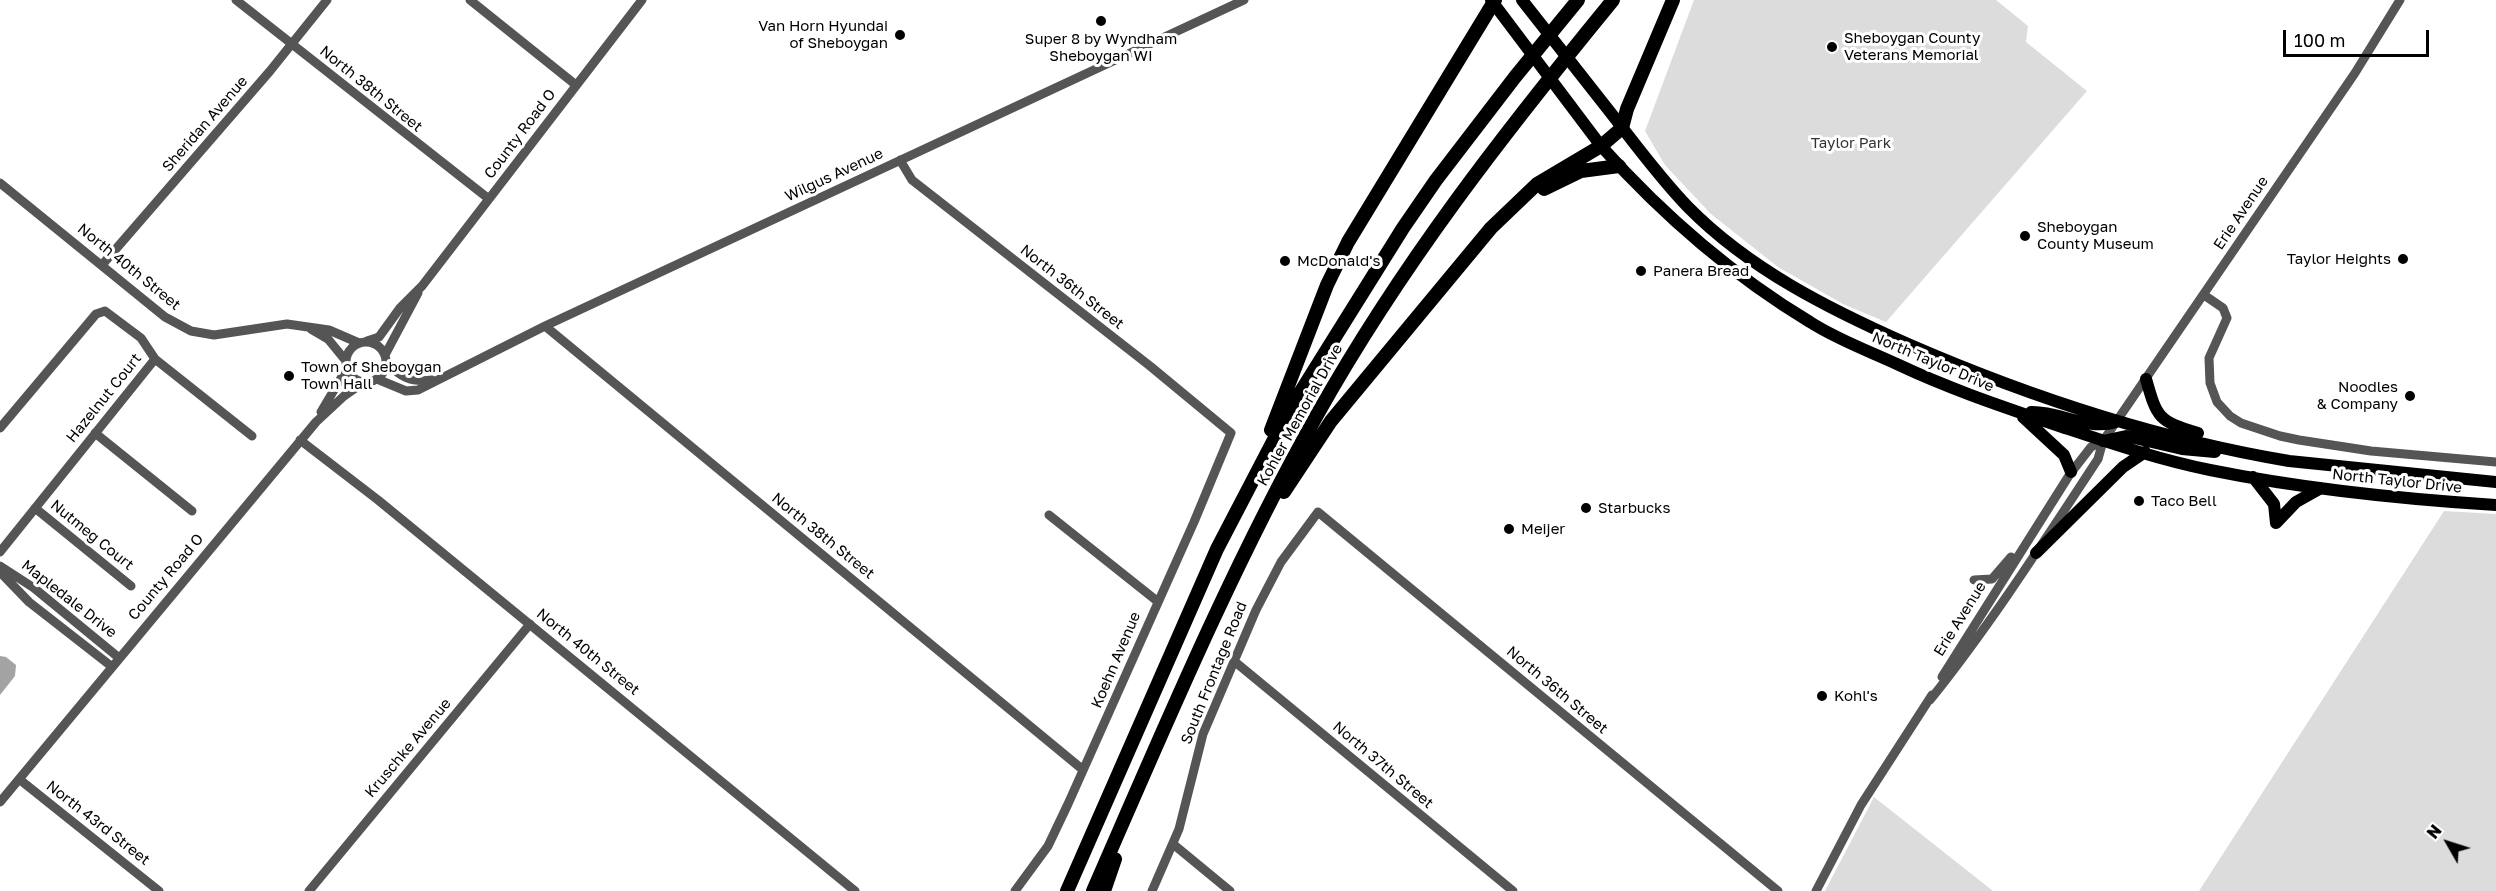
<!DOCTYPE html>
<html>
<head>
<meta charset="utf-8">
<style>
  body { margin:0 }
  #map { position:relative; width:2496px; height:891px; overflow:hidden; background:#fff; font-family:"Golos Text",sans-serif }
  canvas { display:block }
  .north { position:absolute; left:2418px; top:813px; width:60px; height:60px; -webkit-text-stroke:4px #fff; paint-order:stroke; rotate:309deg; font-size:16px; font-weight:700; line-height:24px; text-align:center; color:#000 }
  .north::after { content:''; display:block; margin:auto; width:21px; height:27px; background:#000; clip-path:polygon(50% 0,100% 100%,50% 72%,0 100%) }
  .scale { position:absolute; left:2283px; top:30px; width:146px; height:27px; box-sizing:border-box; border:3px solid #000; border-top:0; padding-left:8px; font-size:18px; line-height:21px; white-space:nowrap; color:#000; -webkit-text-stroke:4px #fff; paint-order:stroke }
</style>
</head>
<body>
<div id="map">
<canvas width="2496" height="891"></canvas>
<div class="north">N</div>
<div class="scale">100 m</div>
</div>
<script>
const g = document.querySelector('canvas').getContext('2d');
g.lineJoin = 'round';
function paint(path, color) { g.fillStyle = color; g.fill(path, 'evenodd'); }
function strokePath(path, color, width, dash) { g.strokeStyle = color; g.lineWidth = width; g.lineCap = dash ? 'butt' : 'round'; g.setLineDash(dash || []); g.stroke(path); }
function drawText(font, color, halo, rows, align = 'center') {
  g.font = font + ' "Golos Text",sans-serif'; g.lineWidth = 6; g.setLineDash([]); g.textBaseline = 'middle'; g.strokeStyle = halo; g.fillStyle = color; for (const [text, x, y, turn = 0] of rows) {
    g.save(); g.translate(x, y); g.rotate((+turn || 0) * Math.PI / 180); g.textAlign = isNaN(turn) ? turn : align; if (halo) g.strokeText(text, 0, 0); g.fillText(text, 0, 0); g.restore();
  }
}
paint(new Path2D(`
  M1694 0H1996L2028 26 2026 42 2087 91 1886 322 1843 304 1778 267 1711 214 1665 165 1645 131Z
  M2444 511 2496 514V891H2199Z
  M1874 797 1993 891H1825Z`), '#dcdcdc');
paint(new Path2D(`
  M0 656 6 657 16 665 15 676 0 695Z`), '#a3a3a3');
strokePath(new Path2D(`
  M236 0 489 199
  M470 0 576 85
  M900 160 912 180 1150 366 1231 433 1194 522 1068 804 1048 846 1015 891
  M0 183 165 317 191 331 214 335 287 324 329 330 359 343
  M102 265 270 71 327 0
  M2204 295 2223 308 2227 318 2209 358 2210 383 2217 402 2230 416 2241 423 2280 436 2299 440 2371 451 2496 462
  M545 326 1082 769
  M311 329 328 339 346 361
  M367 341 379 337 400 308 422 286 642 0
  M346 362a20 20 0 1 1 40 0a20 20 0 1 1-40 0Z
  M385 355 418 293
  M386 362C401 377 410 383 432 380
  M377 379 406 391 418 390 545 326 1244 0
  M321 412 347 368
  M0 428 96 314 105 311 141 338 155 359 252 436
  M95 433 192 511
  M300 440 378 500 855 891
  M35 508 131 586
  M1049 515 1157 601
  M0 552 155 359
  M0 566 34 588 118 657
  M0 572 29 602 111 666
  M1974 580 1992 579 2011 557
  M1234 661 1513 891
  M1942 677 2070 474 2091 447 2103 441
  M1930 700C1991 624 2044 541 2098 459L2103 441 2355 73 2400 0
  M19 779 159 891
  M0 802 316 422 344 396 364 382
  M1173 844 1230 891
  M309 891 530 624
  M1152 891 1179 829 1203 734 1256 610 1281 562 1318 512 1778 891
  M1816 891 1861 805 1932 695`), '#555', 9);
strokePath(new Path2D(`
  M1491 0 1601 146C1662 214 1732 275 1810 322 1838 340 1869 351 1899 365 1952 390 2007 408 2062 427 2110 443 2160 460 2210 470 2304 489 2400 499 2496 505
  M1522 0C1553 39 1583 78 1614 117 1638 148 1661 179 1688 207 1749 269 1829 309 1908 344 2030 397 2158 439 2289 461L2496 482
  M2146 379C2157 418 2158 421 2198 433
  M2031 412C2060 411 2087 431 2116 422
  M2023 417 2064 455 2071 472
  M2103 441 2126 436 2182 449 2215 452
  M2253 477 2274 504 2276 523
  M2276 523 2296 502 2321 488
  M2036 553 2123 467 2145 452`), '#000', 12);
strokePath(new Path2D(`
  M1544 189 1581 171 1619 166
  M1271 430 1327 285 1348 242 1495 0
  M1284 492 1331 421 1491 228 1537 184 1601 146 1622 128 1627 109 1673 0
  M1067 891 1217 549 1290 409 1403 228 1436 180 1515 77 1578 0
  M1093 891C1163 731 1231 568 1317 415 1401 265 1504 133 1613 0
  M1104 891 1115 859`), '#000', 14);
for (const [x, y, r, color] of [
  [1101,21,6,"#000"],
  [900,35,6,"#000"],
  [1832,47,6,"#000"],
  [2025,236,6,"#000"],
  [2403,259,6,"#000"],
  [1285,261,6,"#000"],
  [1641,271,6,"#000"],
  [289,376,6,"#000"],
  [2410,396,6,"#000"],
  [2139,501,6,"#000"],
  [1586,508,6,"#000"],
  [1509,529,6,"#000"],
  [1822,696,6,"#000"]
]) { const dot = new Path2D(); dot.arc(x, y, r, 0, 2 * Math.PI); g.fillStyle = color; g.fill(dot); strokePath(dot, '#fff', 2); }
drawText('15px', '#000', '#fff', [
  ["Van Horn Hyundai",888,26,"right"],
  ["of Sheboygan",888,43,"right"],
  ["Sheboygan County",1844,38],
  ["Veterans Memorial",1844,55],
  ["Super 8 by Wyndham",1101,39,"center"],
  ["Sheboygan WI",1101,56,"center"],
  ["Sheboygan",2037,227],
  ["County Museum",2037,244],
  ["Taylor Heights",2391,259,"right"],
  ["McDonald's",1297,261],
  ["Panera Bread",1653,271],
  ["Town of Sheboygan",301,367],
  ["Town Hall",301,384],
  ["Noodles",2398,387,"right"],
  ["& Company",2398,404,"right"],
  ["Taco Bell",2151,501],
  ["Starbucks",1598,508],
  ["Meijer",1521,529],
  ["Kohl's",1834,696]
], 'left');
drawText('15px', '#000', '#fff', [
  ["North 38th Street",371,89,39],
  ["Sheridan Avenue",205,124,-49],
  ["County Road O",520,134,-53],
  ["Wilgus Avenue",834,175,-25],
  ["Erie Avenue",2241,213,-56],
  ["North 40th Street",129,267,39],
  ["North 36th Street",1072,287,38],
  ["North Taylor Drive",1933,362,23],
  ["Hazelnut Court",104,398,-51],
  ["Kohler Memorial Drive",1300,415,-61],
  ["North Taylor Drive",2397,481,6],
  ["Nutmeg Court",92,535,39],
  ["North 38th Street",823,536,39],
  ["County Road O",166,577,-50],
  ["Mapledale Drive",69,599,38],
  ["Erie Avenue",1960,619,-58],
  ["North 40th Street",588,652,39],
  ["Koehn Avenue",1116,660,-67],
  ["South Frontage Road",1214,673,-68],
  ["North 36th Street",1557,690,40],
  ["Kruschke Avenue",408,748,-50],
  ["North 37th Street",1383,765,40],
  ["North 43rd Street",98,823,38]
]);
drawText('15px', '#333', '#fff', [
  ["Taylor Park",1851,143]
]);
</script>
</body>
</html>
